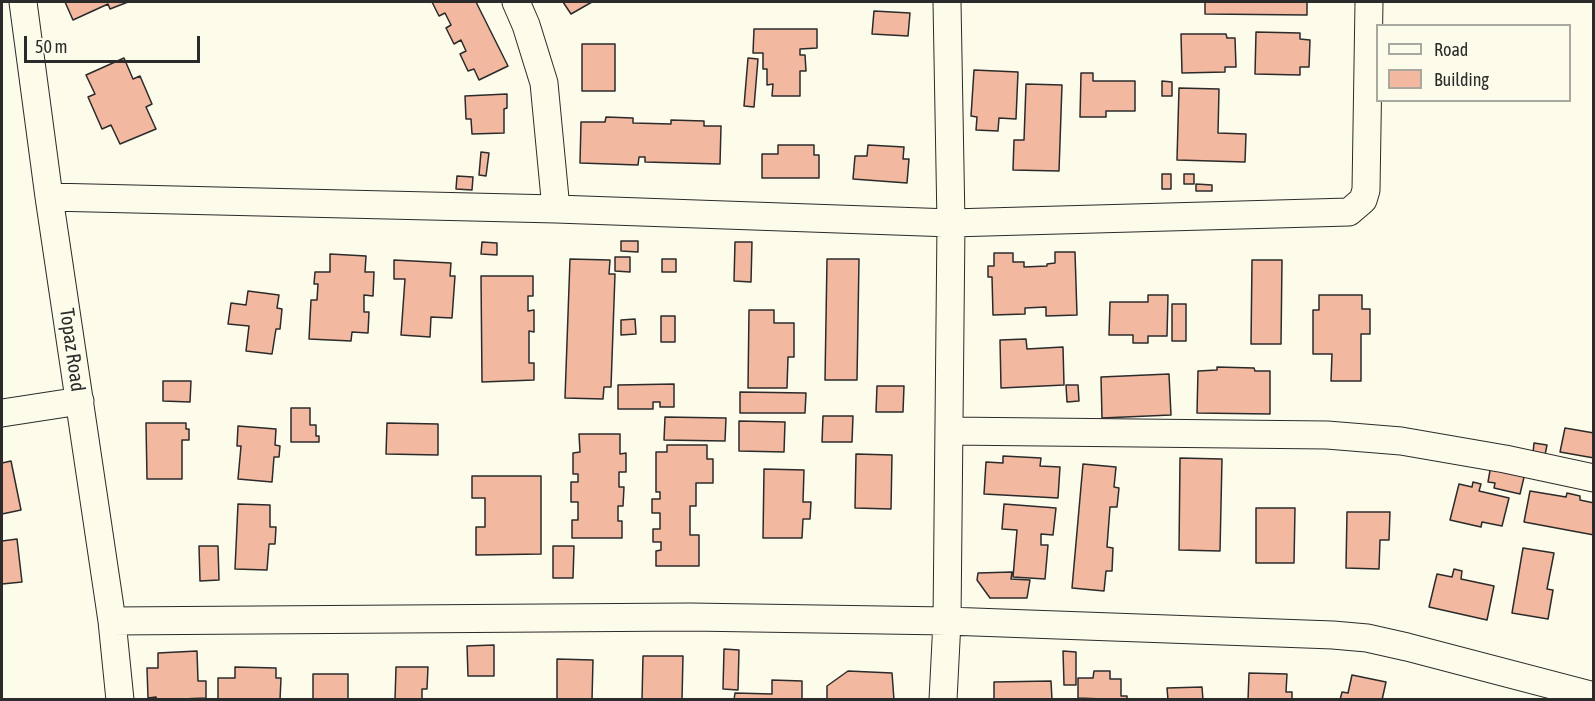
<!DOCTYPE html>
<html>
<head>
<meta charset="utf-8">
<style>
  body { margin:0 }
  #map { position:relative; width:1595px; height:701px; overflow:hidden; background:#fdfbea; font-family:"Asap Condensed",sans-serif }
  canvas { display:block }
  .frame { position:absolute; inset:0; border:3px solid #2b2b2b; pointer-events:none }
  .legend { position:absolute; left:1376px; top:24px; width:195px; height:78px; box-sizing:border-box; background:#fdfbea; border:2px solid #a9a89e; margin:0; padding:8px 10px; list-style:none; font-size:18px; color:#2b2b2b }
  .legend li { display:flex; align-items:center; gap:12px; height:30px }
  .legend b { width:30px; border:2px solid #a9a89e }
  .scale { position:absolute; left:24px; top:36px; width:176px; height:27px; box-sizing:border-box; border:3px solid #2b2b2b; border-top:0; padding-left:8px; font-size:18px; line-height:21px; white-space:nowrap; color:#2b2b2b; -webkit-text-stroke:4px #fdfbea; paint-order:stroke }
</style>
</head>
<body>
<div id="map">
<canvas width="1595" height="701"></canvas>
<div class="frame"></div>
<ul class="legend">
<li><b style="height:8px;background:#fdfbea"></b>Road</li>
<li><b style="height:16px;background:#f2b8a0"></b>Building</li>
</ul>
<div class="scale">50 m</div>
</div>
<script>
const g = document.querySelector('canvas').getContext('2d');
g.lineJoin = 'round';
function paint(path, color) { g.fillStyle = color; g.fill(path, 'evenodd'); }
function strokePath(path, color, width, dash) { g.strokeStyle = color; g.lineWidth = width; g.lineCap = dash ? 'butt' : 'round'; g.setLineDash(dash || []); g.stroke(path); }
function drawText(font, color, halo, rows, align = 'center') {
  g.font = font + ' "Asap Condensed",sans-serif'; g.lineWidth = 4.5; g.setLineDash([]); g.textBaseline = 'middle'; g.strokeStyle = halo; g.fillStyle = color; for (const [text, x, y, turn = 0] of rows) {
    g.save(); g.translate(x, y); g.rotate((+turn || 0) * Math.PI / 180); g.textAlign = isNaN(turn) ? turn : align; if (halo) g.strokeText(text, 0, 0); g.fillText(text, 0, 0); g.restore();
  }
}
const building = new Path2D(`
  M65 2H128L110 9 108 4 73 20Z
  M432 2H476L508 66 479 80 474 69 468 71 460 54 466 51 461 40 454 44 446 28 451 25 445 13 439 16Z
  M563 2H592L571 14Z
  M1205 2H1307V15L1205 14Z
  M874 11 910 13 908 36 872 34Z
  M754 29H817V48L800 49V55H805L806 71H800V96H772L773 84 767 85V69H763V53H753Z
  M1256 32 1300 33V39L1310 40 1309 67H1300V75L1255 74Z
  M1181 34H1226L1227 38H1235L1236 67H1225V72L1182 73Z
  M582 44H615V91H582Z
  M124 58 133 79 140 76 152 104 146 107 156 129 120 144 111 125 102 129 88 97 95 94 86 75Z
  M748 58 758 59 754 107 744 106Z
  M974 70 1018 72 1016 119 999 118 998 131 976 130 977 117 971 116Z
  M1081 73H1093V81H1135V111H1106V117H1080Z
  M1162 81 1172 82V96H1162Z
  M1026 84 1062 85 1059 171 1013 170 1014 140H1024Z
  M1179 88 1219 89 1218 133 1246 134 1245 162 1177 160Z
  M507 94V108L504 109V133L472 134 471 119H466L465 96Z
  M606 117 633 118V123L671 124V120L704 121V126H721L720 164 645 162V157H639L638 165 580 163 581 122H605Z
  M778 145H814V155H819V178H762V154H778Z
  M868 145 904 147 903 159H909L907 183 853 179 855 156H867Z
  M481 152 489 153 486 176 479 175Z
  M1162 174H1171V189H1162Z
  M1184 174H1194V184H1184Z
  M457 176 473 177 472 190 456 189Z
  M1196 184 1212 185V191H1196Z
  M621 241H638V252L621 251Z
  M482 242 497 243V255L481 254Z
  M735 242H752L751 282 734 281Z
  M1055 252H1075L1077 315 1046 316V307L1025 308V314L993 315 992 277H988V266H994V253H1013V262H1024V267L1047 266V264L1055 263Z
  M330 254 366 256 365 272H374L373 296 364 295V312H369L368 333 352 332 351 341 309 339 311 300H317L318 284H314L315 272H330Z
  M615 257H630V272L615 271Z
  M570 259 610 260 609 274H615L611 387H604L603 399 565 398Z
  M662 259H676V272H662Z
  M827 259H859L857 380H825Z
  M394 260 451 263 450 276H455L452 318 431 317 430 337 401 335 405 279H394Z
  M1252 260H1282L1281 344H1251Z
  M481 276H533V296H528V311L534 310V332L529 331V363H534V380L482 382Z
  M248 291 279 295 277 308 282 309 280 329H276L272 354 246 351 249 326 228 324 231 303 246 305Z
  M1148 295H1168L1167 336H1148V343H1133V335H1109L1110 302H1148Z
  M1319 295H1362V309H1370V334H1361V381H1331L1332 354H1313V310H1319Z
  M1172 304H1186V341H1172Z
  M749 310H774V323H794V357H788L787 388H748Z
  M661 316H675V342H661Z
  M635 319 636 334 621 335V320Z
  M1026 339 1027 349 1063 347 1064 385 1001 388 1000 340Z
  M1217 367 1254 368 1255 371H1270V414L1197 413 1198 371 1217 370Z
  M1169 374 1171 415 1102 418 1101 377Z
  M163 381H191L190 402 163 401Z
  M674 384V407H660V402H653V409H618V385Z
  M1066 385H1078L1079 401 1067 402Z
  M877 386H904L903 412H876Z
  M740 392 806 393 805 413H740Z
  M291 408H310V425H316V436H319V442H291Z
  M823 416H853L852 442H822Z
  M665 417 726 418 725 441 664 440Z
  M739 421 785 422 784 452 739 451Z
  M146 423H186V429H189V440H182V479H147Z
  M387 423 438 424V455L386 454Z
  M238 426 276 429 275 445 280 446 279 457H274L272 482 238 479 241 446H237Z
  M1565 428 1594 433V458L1560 452Z
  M579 434H620V454L626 453V472H619V487H624L623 506H618V521H622V538H572V520H578V502H571V482H578V474H573V453L580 452Z
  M1534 443 1547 445 1545 455 1533 453Z
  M667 445H707V459H713V483H696V506H690V535H699V566H656V551L661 550V542H653V529H660V513H652V499H660V492H656V452H667Z
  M856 454 892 455 891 509 855 508Z
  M1003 456 1041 458 1040 466 1060 467 1058 498 984 494 986 462 1003 463Z
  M1180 458 1222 459 1220 551 1179 550Z
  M11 461 21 510 2 514V463Z
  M1083 464 1116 467 1114 487 1119 488 1117 507H1110L1107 547 1113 548 1112 571H1106L1104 591 1072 588Z
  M1491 465 1525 473 1520 494 1494 488 1495 483 1488 482Z
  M764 469 804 470 803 502H811L810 519H803L802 538H763Z
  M472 476H541V554L476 555V527H485V498H472Z
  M1473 482 1481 484 1479 491 1509 498 1502 526 1482 522 1481 527 1450 520 1459 484 1472 487Z
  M1530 491 1566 497 1567 493 1580 496V500L1594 503V535L1524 522Z
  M238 504 270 505V527H276L275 544H269L267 570 235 569Z
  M1004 504 1056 508 1053 535 1041 534V545H1048L1045 579 1013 577 1017 530 1002 529Z
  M1256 508H1295L1294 563H1256Z
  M1347 512H1390L1389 540H1380L1379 569 1346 568Z
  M17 539 22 582 2 584V541Z
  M199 546H218L219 580 200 581Z
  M553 546H574L573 578H553Z
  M1523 548 1554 553 1547 589 1553 590 1548 619 1512 613Z
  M1454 569 1462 571 1461 579 1494 586 1487 620 1429 607 1437 574 1452 577Z
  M1012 572 1011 579 1030 580 1027 598H990L977 580 978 573Z
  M494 645V676H468L467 646Z
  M724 649 739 650 738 690 723 689Z
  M197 651 198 681H206V698L157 700 156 697 148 698 147 668H158V653Z
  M1063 651 1076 652V685H1064Z
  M643 656H683L682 700H642Z
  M557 659 593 660 592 700H557Z
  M235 667 276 668V678H281L280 700H218V678H235Z
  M396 667H428L427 689H422V699L425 700H395Z
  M848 671 892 673 894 700H827V686Z
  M1094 671H1110V679H1121V696H1127V700L1078 698V678H1093Z
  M1249 673 1287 674 1286 692H1292V700H1248Z
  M313 674H348V700H313Z
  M1352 675 1386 682 1382 700H1340L1342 692 1348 693Z
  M772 680 802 681V700H734L735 693 772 694Z
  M1051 681 1052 700H994V682Z
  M1202 687 1203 700H1168L1167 688Z`);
paint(building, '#f2b8a0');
strokePath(building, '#2b2b2b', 1.5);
const minor = new Path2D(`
  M23 2 49 197 112 621 120 700
  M516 2 526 25 544 83 556 209
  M49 197 556 209 951 223 1349 212 1363 200 1366 190 1369 2
  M2 413 80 401
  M949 431 1327 435 1401 441 1505 459 1594 478
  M112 621 690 617 947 621 1333 635 1367 638 1407 647 1594 696
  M943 700 947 621 951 223 947 2`);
strokePath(minor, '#2b2b2b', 29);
strokePath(minor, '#fdfbea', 27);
drawText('20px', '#2b2b2b', '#fdfbea', [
  ["Topaz Road",72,350,82]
]);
</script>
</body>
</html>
